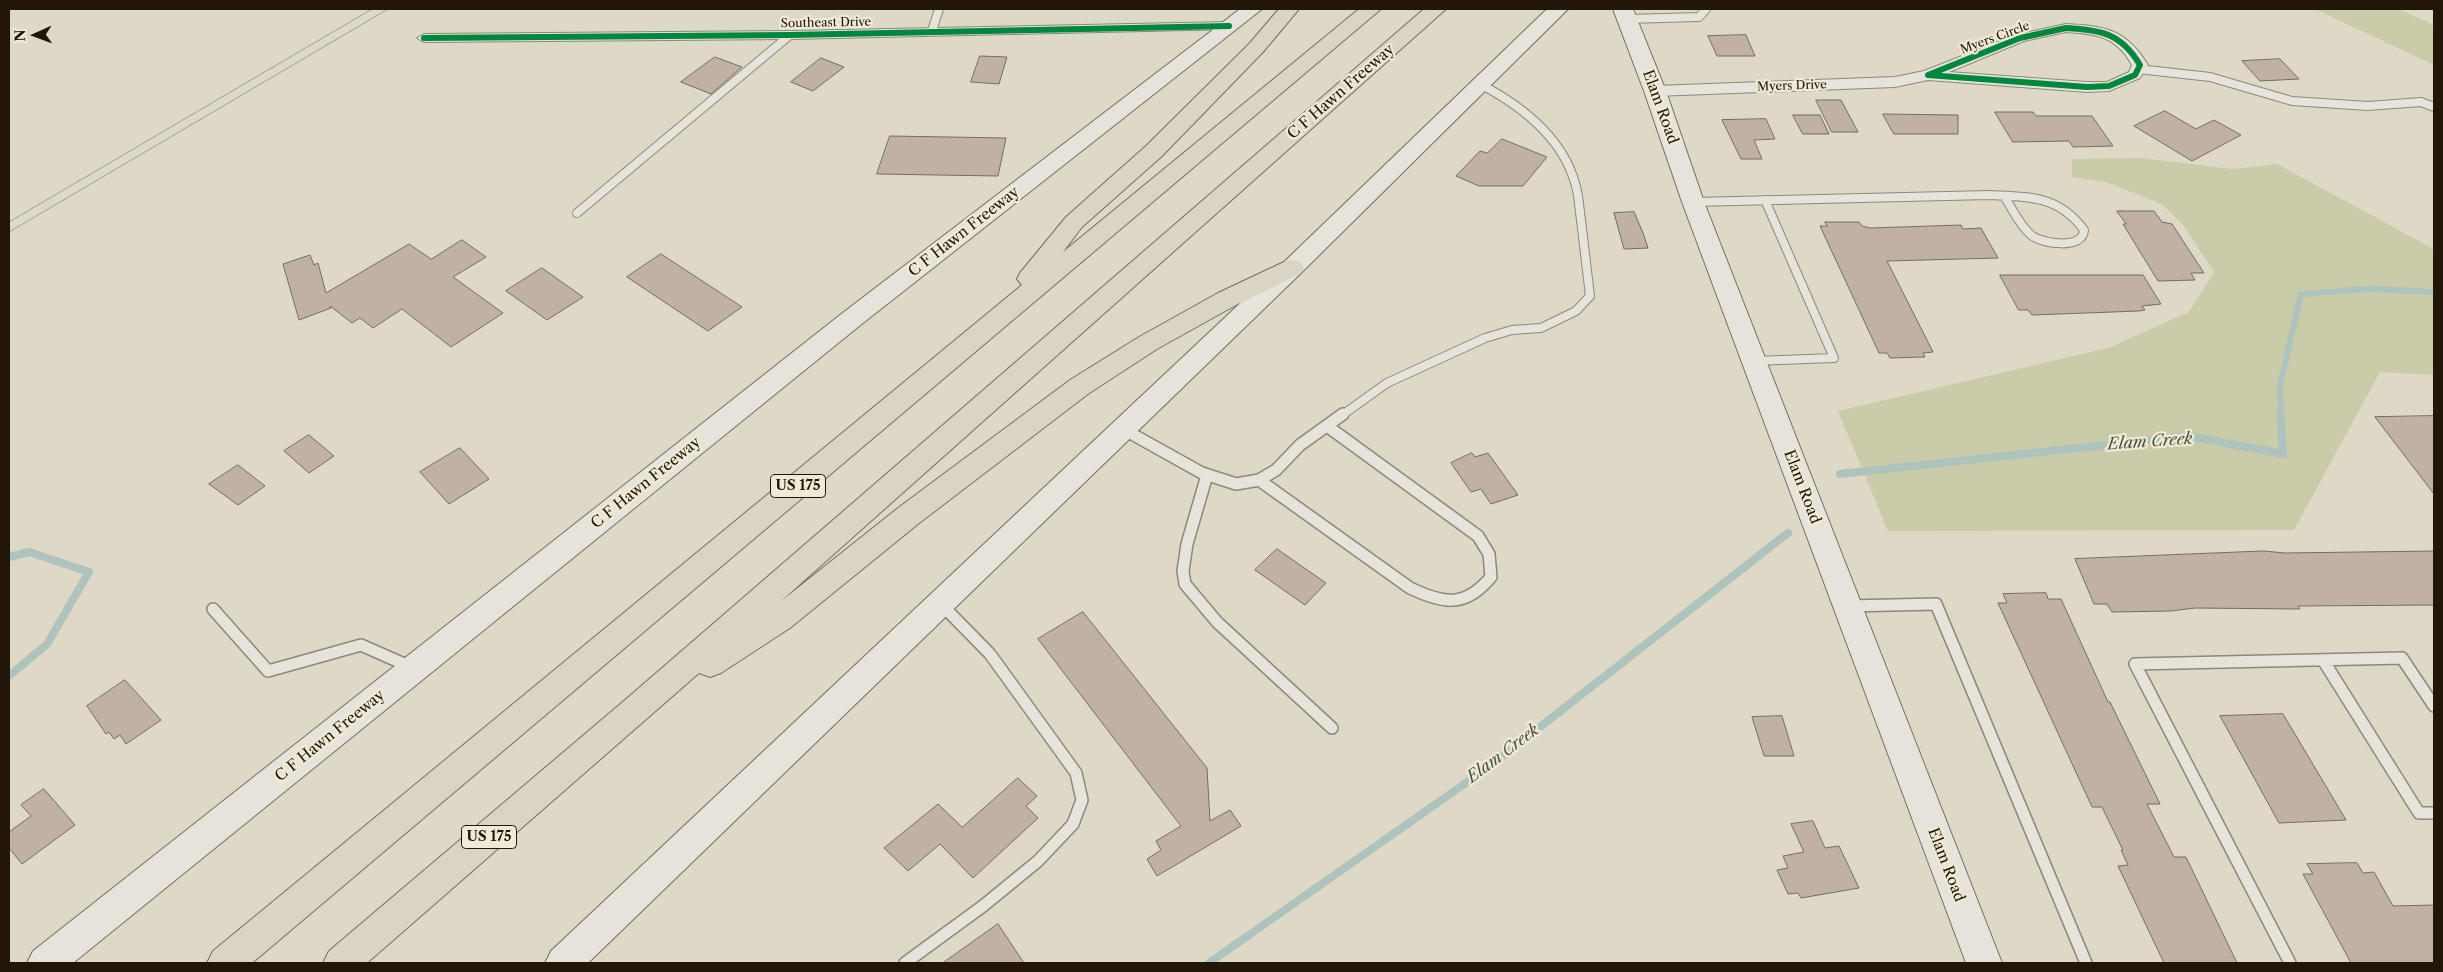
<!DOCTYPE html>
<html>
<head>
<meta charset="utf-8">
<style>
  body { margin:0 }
  #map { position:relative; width:2443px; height:972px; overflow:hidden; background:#ded9c7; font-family:"Libre Caslon Text",serif }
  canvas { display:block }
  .frame { position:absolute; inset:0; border:10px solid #211608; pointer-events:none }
  .north { position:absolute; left:10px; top:10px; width:50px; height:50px; -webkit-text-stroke:4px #efead5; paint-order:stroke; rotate:268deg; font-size:14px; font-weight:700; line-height:20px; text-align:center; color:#211608 }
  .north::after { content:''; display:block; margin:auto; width:18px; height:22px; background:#211608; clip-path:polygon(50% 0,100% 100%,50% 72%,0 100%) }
</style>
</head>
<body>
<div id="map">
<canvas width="2443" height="972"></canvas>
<div class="frame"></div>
<div class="north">N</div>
</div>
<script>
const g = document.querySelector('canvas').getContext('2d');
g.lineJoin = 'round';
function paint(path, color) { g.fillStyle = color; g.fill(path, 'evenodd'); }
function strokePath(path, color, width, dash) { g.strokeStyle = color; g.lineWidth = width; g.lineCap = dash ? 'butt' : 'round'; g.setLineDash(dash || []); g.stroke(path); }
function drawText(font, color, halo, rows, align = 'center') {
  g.font = font + ' "Libre Caslon Text",serif'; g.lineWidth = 4.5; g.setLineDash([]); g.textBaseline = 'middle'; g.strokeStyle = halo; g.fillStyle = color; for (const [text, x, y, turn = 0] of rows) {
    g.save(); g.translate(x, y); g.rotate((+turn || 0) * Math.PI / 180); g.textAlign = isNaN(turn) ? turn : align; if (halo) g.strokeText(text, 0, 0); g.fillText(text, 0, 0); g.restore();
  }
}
paint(new Path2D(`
  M2315 9H2398L2434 25V65Z
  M2142 158 2232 169 2277 164 2434 249V375L2380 372 2294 530 1888 531 1838 411 2108 348 2189 312 2214 272 2183 225 2162 204 2106 182 2072 177V159Z`), '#cacba8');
strokePath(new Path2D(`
  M2281 416 2280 385 2301 294 2369 289 2434 292`), '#aec3be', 6);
strokePath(new Path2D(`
  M1840 474 2189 436 2283 454 2281 414
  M9 557 29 552 89 572 47 644 9 676
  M1209 963 1490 766 1788 533`), '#aec3be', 8);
const building = new Path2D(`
  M1746 35 1755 56H1717L1708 36Z
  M980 56 1007 57 999 84 971 82Z
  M715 57 742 67 711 94 681 82Z
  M821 58 844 67 813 91 791 82Z
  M2280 59 2299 79 2260 81 2242 61Z
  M1816 100H1841L1858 132H1832Z
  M2165 111 2196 129 2214 120 2241 135 2192 161 2134 126Z
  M1995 112H2033L2036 116H2092L2113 146 2073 147 2069 141 2013 142Z
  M1883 114 1958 115V134H1894Z
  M1793 115H1820L1829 134H1803Z
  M1766 119 1775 139 1754 140 1762 159H1741L1722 120Z
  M890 136 1006 138 998 176 877 174Z
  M1502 139 1547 157 1523 186H1479L1456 176 1480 151 1487 153Z
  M2117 211H2154L2162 222 2172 224 2204 273H2191L2195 280 2158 281 2123 224H2126Z
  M1634 212 1643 233 1648 248 1624 249 1614 213Z
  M1825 222H1859L1862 226 1870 228 1961 225 1963 229 1981 228 1998 258 1887 261 1933 352 1923 353 1925 357 1890 358 1887 353H1879L1820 226H1827Z
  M462 240 486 257 453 277 503 313 451 347 402 309 373 328 360 318 352 323 330 306 331 308 299 320 283 264 310 255 314 265 318 263 326 293 409 244 431 259Z
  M661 254 742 307 708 331 627 277Z
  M542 268 583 297 547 320 506 291Z
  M2000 275H2143L2161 304 2142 306 2145 310 2139 311 2032 315 2028 310H2019Z
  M2434 416V494L2375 417Z
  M309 435 334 456 309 473 284 451Z
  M460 448 489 479 449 504 420 472Z
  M1472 453 1475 457 1488 453 1518 495 1491 504 1481 489 1471 492 1451 463Z
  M238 465 265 486 238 505 209 484Z
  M1277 549 1326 583 1305 605 1255 570Z
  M2264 551 2285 553 2434 551V605L2298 606 2300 609 2195 608 2171 611 2112 612 2107 604H2094L2075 559Z
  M2046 593 2048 599H2061L2108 702H2110L2160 804H2147L2174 857H2186L2237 963H2164L2118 866 2128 865 2121 850H2123L2102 807H2092L1998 603H2007L2003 594Z
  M1083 612 1207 768 1210 821 1230 810 1241 826 1157 876 1147 859 1161 850 1156 841 1181 826 1038 639Z
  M125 680 161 720 126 744 120 735 114 739 109 732 106 734 87 706Z
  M2283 714 2346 820 2279 823 2220 716Z
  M1782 716 1794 756H1764L1752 717Z
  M1018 778 1037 796 1026 806 1038 818 973 878 940 844 908 871 884 848 938 804 962 827Z
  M44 789 75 825 22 864 9 848V832L31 816 21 805Z
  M1813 821 1825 848 1839 846 1859 888 1801 898 1798 893 1788 894 1777 870 1788 868 1783 856 1804 852 1791 824Z
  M2357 863 2363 873 2374 872 2393 906 2434 905V963H2351L2303 874H2313L2307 864Z
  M998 924 1024 963H943Z`);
paint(building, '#c1b1a3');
strokePath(building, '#726d62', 1);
const serviceFar1 = new Path2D(`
  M1627 19 1699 17 1706 9
  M932 31 939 9
  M2138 69 2210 77 2292 101 2368 106 2421 102 2434 107
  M1693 202 1989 195C2029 197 2058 195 2084 230 2083 250 2042 244 2031 235 2019 225 2012 208 2004 196
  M577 213 790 35
  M1754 361 1834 358 1765 200
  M1341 416 1387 383 1485 338 1512 330 1541 328 1576 311 1590 296C1587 271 1584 246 1581 220 1579 208 1579 194 1575 183 1562 137 1520 105 1480 84`);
const service = new Path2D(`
  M1123 429 1202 473 1236 484 1259 480 1276 470 1300 445 1343 414
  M1207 475 1187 544 1183 571 1185 584 1217 622 1332 728
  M1259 480 1410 588C1444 604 1465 608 1491 577L1489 554 1478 536 1327 426
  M1848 606 1936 604 2086 963
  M213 609 268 671 361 645 411 667
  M2323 660 2419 813H2434
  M905 963 983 906 1038 861 1073 824 1082 800 1076 773 990 654 941 604
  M2290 963 2135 664 2402 658 2434 706`);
const minor = new Path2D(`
  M1229 22 1236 26 1234 29 790 39 424 42 417 38 424 34 790 31Z
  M2066 24C2105 26 2126 29 2148 65L2140 78 2109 91 2087 92 1928 80 1895 87 1655 96 1647 91 1655 86 1895 77 1924 71 2015 35ZM2066 32C2097 34 2116 36 2132 65L2129 72 2107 82H2087L1949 72 2024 41Z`);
const secondary = new Path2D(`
  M1240 9H1262L858 327 73 963H27L33 951 840 315Z
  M1547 9H1568L1300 274 588 963H545L551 951 1284 262Z
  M1613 9H1633L1666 91 1704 202 2002 963H1966L1682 202 1644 91Z`);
const motorway = new Path2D(`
  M1279 9H1299L1263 52 1162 156 1082 227 1063 252 1359 9H1381L252 963H207L213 951 1022 285 1017 279 1020 273 1066 217 1146 146 1249 44Z
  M1424 9H1446L780 602 898 508 1070 380 1139 337 1218 293 1284 262 1292 260 1300 262 1304 268 1300 274 1236 305 1157 349 1088 394 918 524 790 628 721 673 710 677 699 673 367 963H323L329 951 625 700Z`);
strokePath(serviceFar1, '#8c887c', 10);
strokePath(service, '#8c887c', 14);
strokePath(minor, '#8c887c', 2);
strokePath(secondary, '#726d62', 2);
strokePath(motorway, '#726d62', 2);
strokePath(serviceFar1, '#e6e3da', 8);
strokePath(service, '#e6e3da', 11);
paint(minor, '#e6e3da');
paint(secondary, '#e6e3da');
paint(motorway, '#dad4c5');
strokePath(new Path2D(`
  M9 222 372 9
  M9 232 388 9`), '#a09d94', 1);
strokePath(new Path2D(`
  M2066 28C2101 30 2121 33 2140 65L2135 75 2109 86 2087 87 1928 75 2020 38Z
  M424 38 790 35 1229 26`), '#00873e', 6);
drawText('12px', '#211608', '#efead5', [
  ["Southeast Drive",826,23,-1],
  ["Myers Circle",1995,38,-20],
  ["Myers Drive",1792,86,-2]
]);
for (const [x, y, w] of [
  [798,486,55],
  [489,837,55]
]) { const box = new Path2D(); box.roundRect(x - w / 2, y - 11.5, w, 23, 4); g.fillStyle = '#efead5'; g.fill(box); strokePath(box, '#211608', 1); }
drawText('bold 14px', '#211608', null, [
  ["US 175",798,486],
  ["US 175",489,837]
]);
drawText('15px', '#211608', '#efead5', [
  ["C F Hawn Freeway",1341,92,-41],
  ["Elam Road",1660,107,70],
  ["C F Hawn Freeway",964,232,-38],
  ["C F Hawn Freeway",646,483,-39],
  ["Elam Road",1802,487,69],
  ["C F Hawn Freeway",330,736,-39],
  ["Elam Road",1946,865,69]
]);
drawText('italic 16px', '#4b4f46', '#efead5', [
  ["Elam Creek",2150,442,-4],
  ["Elam Creek",1503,754,-37]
]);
</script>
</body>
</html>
